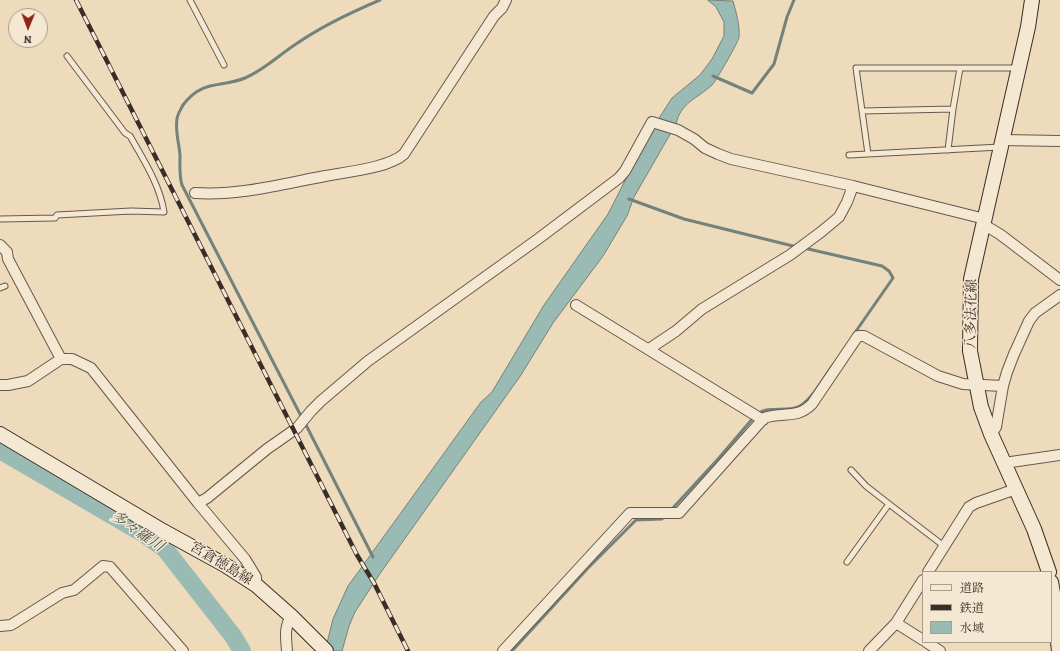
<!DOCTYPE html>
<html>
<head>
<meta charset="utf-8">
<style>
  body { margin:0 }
  #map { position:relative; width:1060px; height:651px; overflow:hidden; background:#eedbbc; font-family:Alegreya,"Noto Serif JP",serif }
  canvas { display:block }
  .legend { position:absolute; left:922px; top:571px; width:130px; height:72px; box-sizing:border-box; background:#f4e8d3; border:1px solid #aa9d8e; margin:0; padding:5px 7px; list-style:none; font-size:12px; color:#3a2c26 }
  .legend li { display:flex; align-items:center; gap:8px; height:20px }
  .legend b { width:20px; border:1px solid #aa9d8e }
  .north { position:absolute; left:8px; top:8px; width:40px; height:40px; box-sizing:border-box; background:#f4e8d3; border:1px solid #aa9d8e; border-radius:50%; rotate:181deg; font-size:11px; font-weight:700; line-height:16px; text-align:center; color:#3a2c26 }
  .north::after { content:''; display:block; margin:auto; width:14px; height:18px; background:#8f2418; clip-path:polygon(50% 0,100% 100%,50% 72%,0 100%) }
</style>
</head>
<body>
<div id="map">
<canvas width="1060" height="651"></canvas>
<ul class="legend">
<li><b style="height:5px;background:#f4e8d3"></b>道路</li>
<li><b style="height:5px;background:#3a2c26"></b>鉄道</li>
<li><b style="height:11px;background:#99bbb4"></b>水域</li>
</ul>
<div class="north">N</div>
</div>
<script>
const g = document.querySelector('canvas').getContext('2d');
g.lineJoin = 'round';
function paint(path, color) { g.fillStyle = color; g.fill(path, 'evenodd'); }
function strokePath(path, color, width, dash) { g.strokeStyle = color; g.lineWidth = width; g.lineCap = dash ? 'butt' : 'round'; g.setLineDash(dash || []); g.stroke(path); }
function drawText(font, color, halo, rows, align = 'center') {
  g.font = font + ' Alegreya,"Noto Serif JP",serif'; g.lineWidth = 3; g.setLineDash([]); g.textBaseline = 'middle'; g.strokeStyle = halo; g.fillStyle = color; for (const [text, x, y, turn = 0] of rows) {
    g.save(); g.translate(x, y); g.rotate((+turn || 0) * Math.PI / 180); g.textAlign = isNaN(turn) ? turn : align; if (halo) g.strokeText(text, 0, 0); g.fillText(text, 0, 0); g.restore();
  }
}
const water = new Path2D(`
  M708 0 733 1C736 12 740 25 739 37 739 41 716 81 712 85 697 99 681 102 676 124L634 197 627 216 603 256 553 323 521 375 379 575 355 612 349 626 342 651H325L333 619 348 586 481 402 492 392 544 305 608 214 650 132 672 98 700 75 712 59 724 36V22L716 7Z`);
paint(water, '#99bbb4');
strokePath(water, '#73827b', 1);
strokePath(new Path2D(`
  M713 76 752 93 774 64 787 17 794 0
  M629 199 684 219 797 247
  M804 248 882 266 889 271 893 278 854 334
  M758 414C767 405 789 413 800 406 813 398 824 377 833 365
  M302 418 182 185C179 175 180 166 180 155 179 143 175 131 177 119 177 115 181 109 183 105 202 79 221 88 245 78 264 70 279 55 296 44 319 28 354 11 380 0
  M305 423 373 557
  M671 510 718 459 754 417
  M512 651 588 568 636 520 662 519 666 515`), '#73827b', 3);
strokePath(new Path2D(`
  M0 450 144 534 165 549 233 636 242 651`), '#99bbb4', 18);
const service = new Path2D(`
  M190 0 224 65
  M862 111 953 109 960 68
  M948 150 953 109
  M868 154 856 68H1018
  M849 155 1000 147
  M0 219 55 218 57 215 131 211 164 212C160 185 143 159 130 136L125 133 67 56
  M0 288 5 286
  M851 470 866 486 889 504
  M847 562 889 504 944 546`);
const minor = new Path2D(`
  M1002 140 1060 141
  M195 193C239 196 283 184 325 176 346 172 389 168 404 154L494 16 502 8 506 0
  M983 224 1001 235 1060 280
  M0 245 7 252 8 259 61 359
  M576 305 763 420
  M649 349 676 331 702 309 790 255 821 232 839 217 847 202 853 186
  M0 385H8L28 381 61 359H72L91 368 198 503 245 559 256 577V585
  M991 434 996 427 1003 386 1007 372 1014 354 1029 321 1035 313 1060 295
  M1004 463 1060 455
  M198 503 207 498 267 449 297 428 311 411 321 401 368 361 538 239 619 178 625 171 652 122 678 130 694 139 705 148 718 154 731 159 853 186 985 219
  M928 572 969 507 976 503 1016 489
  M896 623 923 640
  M0 626 11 625 62 593 74 590 103 566 110 567 183 651
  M926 642 940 651
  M287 651C286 638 284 628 291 616
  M503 651 630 513H679L764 418C783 411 796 420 812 404L858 336H864L938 376 963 384 1003 386
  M869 651 896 623 923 580`);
const secondary = new Path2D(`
  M1032 0 1028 27 971 279 970 351 981 407 991 434 1034 529 1049 572
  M0 434 163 531 225 565 256 585 291 616 326 651
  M1051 582 1053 593 1059 651`);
strokePath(service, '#67584c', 7);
strokePath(minor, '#67584c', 12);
strokePath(secondary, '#3a2c26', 16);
strokePath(service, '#f4e8d3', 5);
strokePath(minor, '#f4e8d3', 10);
strokePath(secondary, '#f4e8d3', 14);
const rail = new Path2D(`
  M76 0 357 555 374 583 408 651`);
strokePath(rail, '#3a2c26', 4.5);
strokePath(rail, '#f4e8d3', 3, [9]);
drawText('14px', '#3a2c26', '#f4e8d3', [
  ["八多法花線",972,314,-89],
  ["宮倉徳島線",221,564,31]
]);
drawText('italic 15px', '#52504a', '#f4e8d3', [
  ["多々羅川",137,532,34]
]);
</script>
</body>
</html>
